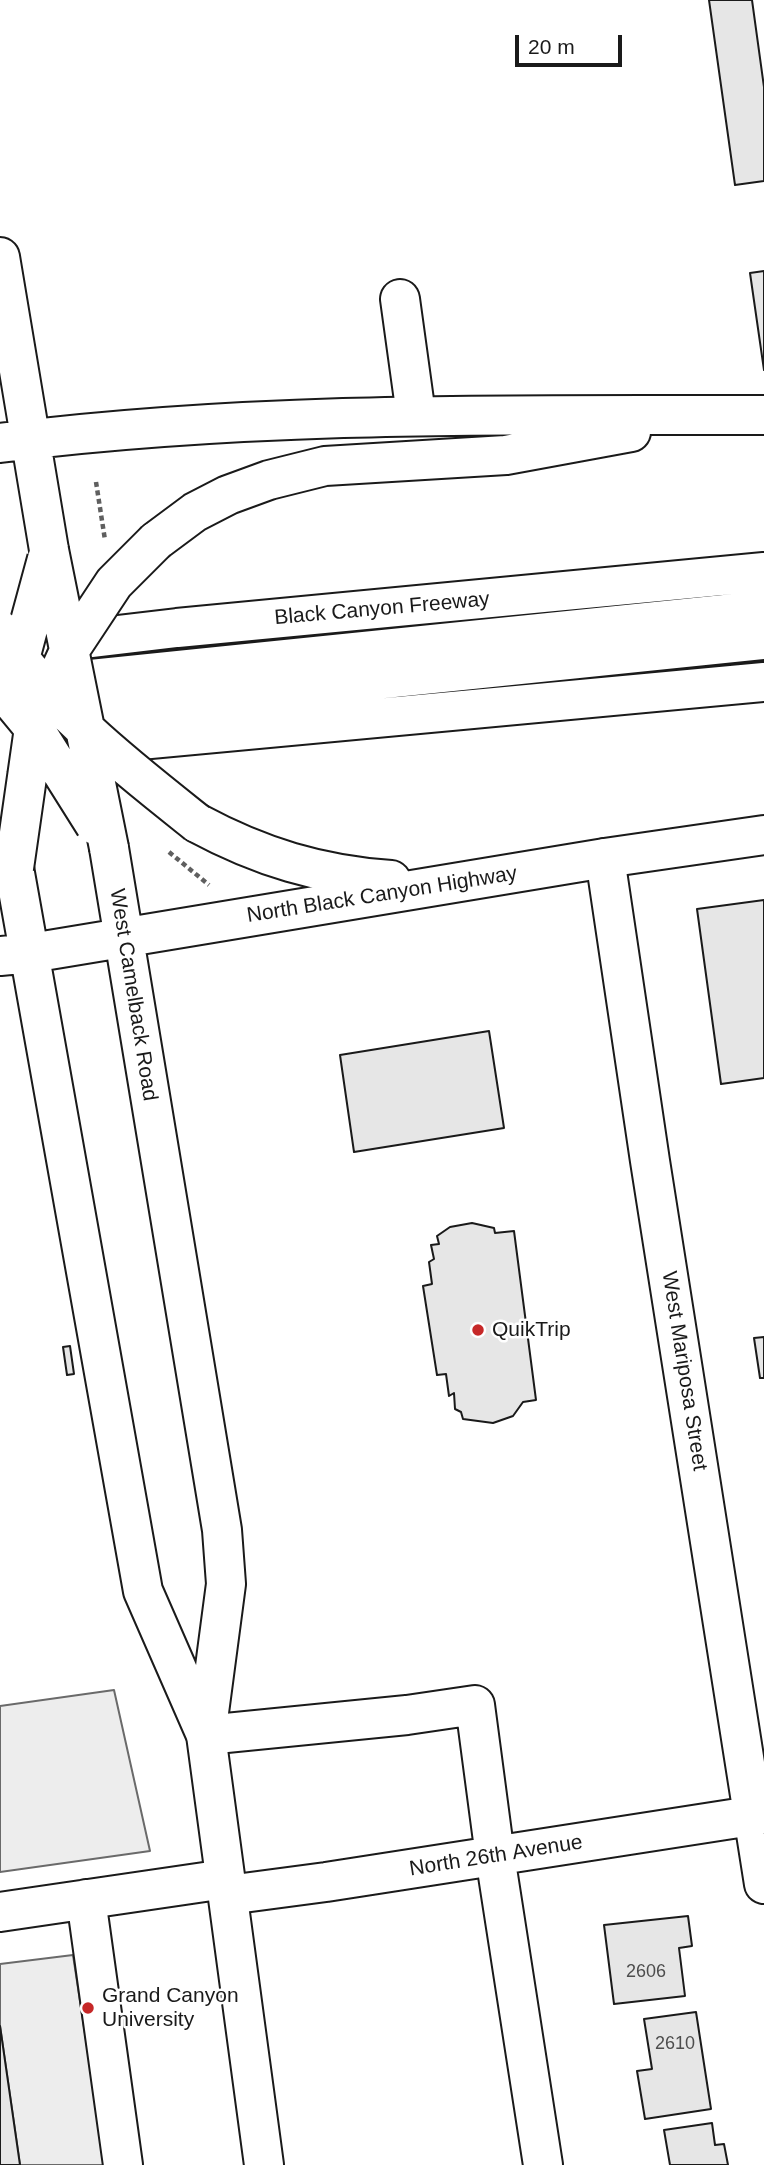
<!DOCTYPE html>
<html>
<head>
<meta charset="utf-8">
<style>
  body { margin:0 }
  #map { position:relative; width:764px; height:2165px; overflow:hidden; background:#fff; font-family:Arial,sans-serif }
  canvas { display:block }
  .scale { position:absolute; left:515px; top:35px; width:107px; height:32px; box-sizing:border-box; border:4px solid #1a1a1a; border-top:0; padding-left:9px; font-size:21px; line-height:24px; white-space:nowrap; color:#1a1a1a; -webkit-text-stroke:5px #fff; paint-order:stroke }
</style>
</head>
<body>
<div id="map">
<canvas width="764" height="2165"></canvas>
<div class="scale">20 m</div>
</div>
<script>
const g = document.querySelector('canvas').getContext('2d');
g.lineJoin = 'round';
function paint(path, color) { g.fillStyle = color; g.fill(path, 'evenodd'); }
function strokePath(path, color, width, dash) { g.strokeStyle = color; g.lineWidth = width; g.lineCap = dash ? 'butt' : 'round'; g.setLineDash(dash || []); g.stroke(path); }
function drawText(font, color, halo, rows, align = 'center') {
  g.font = font + ' Arial,sans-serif'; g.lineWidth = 5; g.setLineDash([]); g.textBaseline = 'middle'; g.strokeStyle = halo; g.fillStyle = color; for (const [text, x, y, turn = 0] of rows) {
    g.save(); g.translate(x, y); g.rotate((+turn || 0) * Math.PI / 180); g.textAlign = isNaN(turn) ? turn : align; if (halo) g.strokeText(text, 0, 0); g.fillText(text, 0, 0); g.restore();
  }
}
const built = new Path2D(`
  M114 1690 150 1851 0 1872V1706Z
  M73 1955 105 2165H20L0 2026V1964Z`);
paint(built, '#ededed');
strokePath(built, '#6a6a6a', 2);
const building = new Path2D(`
  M709 0H752L764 87V181L735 185Z
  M764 271V370L750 273Z
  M764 900V1078L721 1084 697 909Z
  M489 1031 504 1128 354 1152 340 1055Z
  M472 1223 494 1228 495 1233 514 1231 536 1400 523 1402 513 1416 493 1423 463 1419 461 1412 455 1409 454 1393 449 1396 446 1374 437 1375 423 1286 432 1284 429 1262 434 1259 431 1245 439 1244 437 1236 450 1227Z
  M764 1337V1378H760L754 1338Z
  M70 1346 74 1374 67 1375 63 1347Z
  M688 1916 692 1946 679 1948 685 1996 614 2004 604 1925Z
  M696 2012 711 2109 645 2119 637 2071 652 2069 644 2019Z
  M0 2026 20 2165H0Z
  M712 2123 715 2145 724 2144 728 2165H670L664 2130Z`);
paint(building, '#e6e6e6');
strokePath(building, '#1a1a1a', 2);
const minor = new Path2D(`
  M400 299 416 415
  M605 858 650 1161 764 1884
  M206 1735 407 1715 475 1705 495 1856 543 2165
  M228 1895 326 1882 764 1814
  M86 1899 123 2165
  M0 1912 225 1879`);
const major = new Path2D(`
  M0 257 49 550
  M0 443C253 411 509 415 764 415
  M156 541 195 512 228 495 269 480 325 466 506 455 631 432
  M0 789 143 1591 206 1735
  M197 823C260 857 320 875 391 880
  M109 848 222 1530 226 1584 206 1735 264 2165
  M0 956 31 953 605 858 764 835`);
const highway = new Path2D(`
  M0 649 177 628 764 572
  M42 684 764 610
  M0 722 163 702 764 640
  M0 753 764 682`);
strokePath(minor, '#1a1a1a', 42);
strokePath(major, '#1a1a1a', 42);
strokePath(highway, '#1a1a1a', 42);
strokePath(new Path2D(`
  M96 482 105 540
  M169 852 209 885`), '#5f5f5f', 4.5, [5, 3.5]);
strokePath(minor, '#fff', 38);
strokePath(major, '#fff', 38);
strokePath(highway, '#fff', 38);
const majorBridge = new Path2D(`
  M49 550 109 848
  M0 630C50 708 125 766 197 823
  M15 677 47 559
  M0 687 34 728 95 825
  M14 868 34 728 69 651 114 583 156 541`);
strokePath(majorBridge, '#1a1a1a', 42, []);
strokePath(majorBridge, '#fff', 38);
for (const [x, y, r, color] of [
  [478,1330,7,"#c62828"],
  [88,2008,7,"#c62828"]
]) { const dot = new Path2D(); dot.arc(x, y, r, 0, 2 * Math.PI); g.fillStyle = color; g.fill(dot); strokePath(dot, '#fff', 2.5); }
drawText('18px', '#4d4d4d', null, [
  ["2606",646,1972],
  ["2610",675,2044]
]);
drawText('21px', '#1a1a1a', '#fff', [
  ["Black Canyon Freeway",382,609,-5],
  ["North Black Canyon Highway",382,895,-9],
  ["West Camelback Road",133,995,81],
  ["West Mariposa Street",684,1371,81],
  ["North 26th Avenue",496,1856,-9]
]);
drawText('21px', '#1a1a1a', '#fff', [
  ["QuikTrip",492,1330],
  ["Grand Canyon",102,1996],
  ["University",102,2020]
], 'left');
</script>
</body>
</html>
